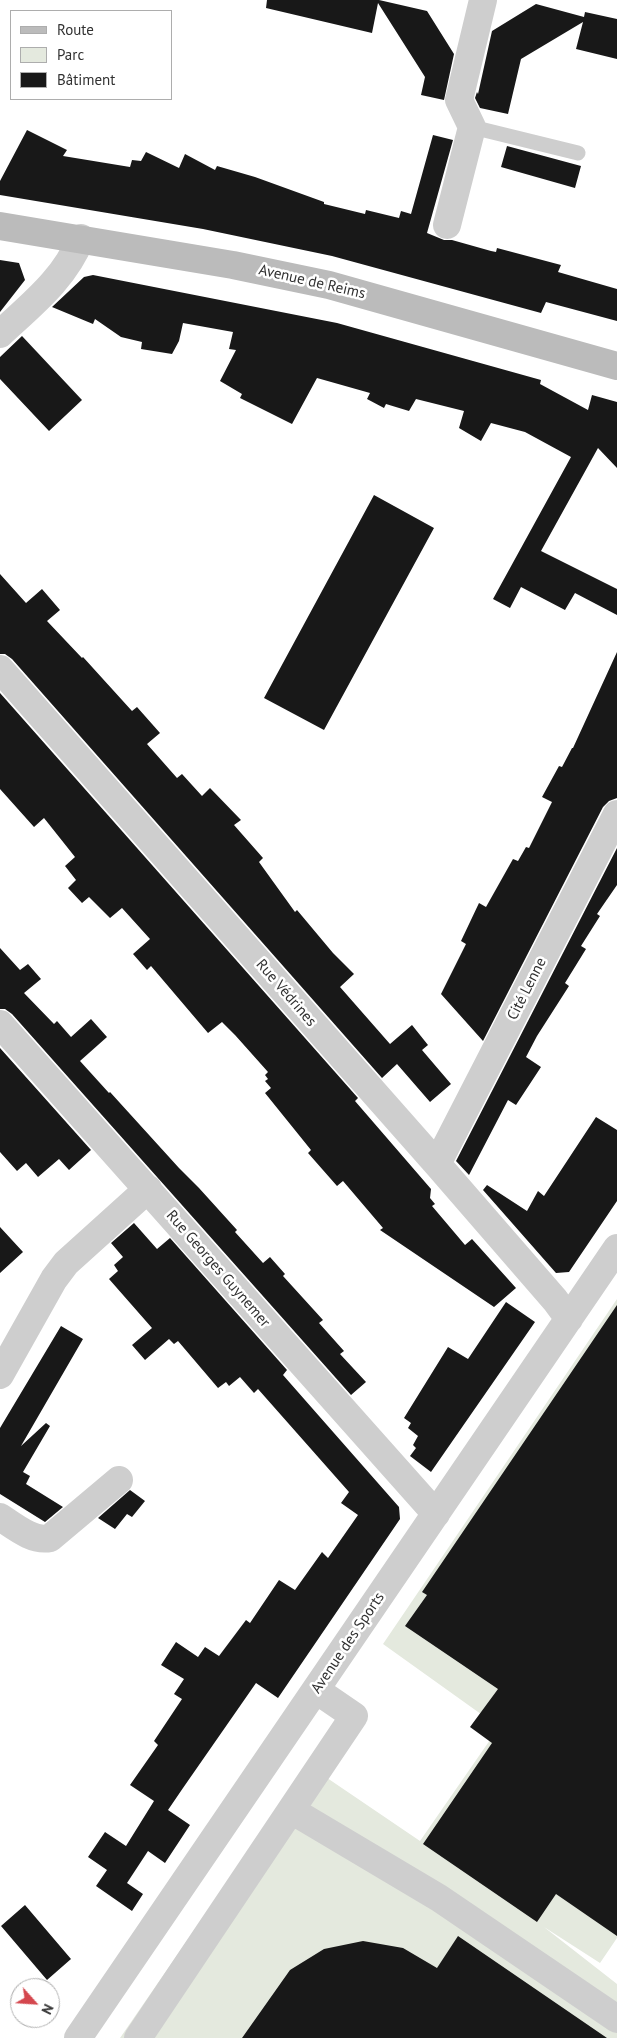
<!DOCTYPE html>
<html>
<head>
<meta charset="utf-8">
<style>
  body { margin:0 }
  #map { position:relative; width:617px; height:2038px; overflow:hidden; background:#fff; font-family:"PT Sans",sans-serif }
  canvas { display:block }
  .legend { position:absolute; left:10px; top:10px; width:162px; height:90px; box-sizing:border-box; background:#fff; border:1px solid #adadad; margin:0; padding:6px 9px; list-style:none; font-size:15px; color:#313131 }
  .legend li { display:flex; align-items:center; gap:10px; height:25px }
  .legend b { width:25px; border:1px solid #adadad }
  .north { position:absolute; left:10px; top:1978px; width:50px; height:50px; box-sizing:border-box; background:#fff; border:1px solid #adadad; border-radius:50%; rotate:116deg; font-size:14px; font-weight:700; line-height:20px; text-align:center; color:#313131 }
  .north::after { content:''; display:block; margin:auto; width:18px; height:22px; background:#d4474e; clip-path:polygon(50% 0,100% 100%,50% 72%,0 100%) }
</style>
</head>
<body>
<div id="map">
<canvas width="617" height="2038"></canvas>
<ul class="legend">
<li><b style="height:6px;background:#bbb"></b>Route</li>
<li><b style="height:14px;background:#e4e9de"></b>Parc</li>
<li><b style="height:14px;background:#181818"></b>Bâtiment</li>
</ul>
<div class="north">N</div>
</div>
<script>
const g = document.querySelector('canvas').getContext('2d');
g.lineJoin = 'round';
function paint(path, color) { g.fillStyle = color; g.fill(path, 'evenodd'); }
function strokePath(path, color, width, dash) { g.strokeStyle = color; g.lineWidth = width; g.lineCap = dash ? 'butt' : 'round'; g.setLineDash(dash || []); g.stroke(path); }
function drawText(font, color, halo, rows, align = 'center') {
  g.font = font + ' "PT Sans",sans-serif'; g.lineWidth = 5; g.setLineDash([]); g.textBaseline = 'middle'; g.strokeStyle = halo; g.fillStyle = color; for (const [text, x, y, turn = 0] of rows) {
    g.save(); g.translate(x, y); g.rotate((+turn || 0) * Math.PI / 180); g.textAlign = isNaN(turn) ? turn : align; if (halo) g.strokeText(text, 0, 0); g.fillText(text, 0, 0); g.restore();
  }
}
paint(new Path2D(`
  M617 1299V1938L600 1963 544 1927 617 1984V2038H120L308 1765 420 1841 499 1727 383 1644Z`), '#e4e9de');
paint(new Path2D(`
  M267 0H379L427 11 454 54 444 100 421 95 425 77 378 3 372 33 266 8Z
  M536 4 584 17 585 12 617 19V59L576 49 583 22 521 59 508 114 480 108 475 98 477 92 478 94 492 31Z
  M27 130 67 150 63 156 130 167 132 160 141 161 146 152 179 168 185 154 215 170 217 166 255 177 324 202V204L365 214 366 210 399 218 401 211 411 214 433 135 453 140 427 233 444 240H452L491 251 496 252 497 248 561 265 558 272 617 289V321L546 302 541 313 332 256 203 229 0 195V181Z
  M507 146 581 166 575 188 501 167Z
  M0 260 19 263 25 280 0 312Z
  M93 275 337 323 541 380 540 384 588 410 592 395 617 402V468L598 448 541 551 617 589V615L575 593 565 610 521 587 510 608 493 599 571 457 525 432 491 423 481 441 459 428 464 411 416 399 409 411 386 404 384 408 367 399 370 393 317 378 292 424 240 398 242 394 220 381 236 350 229 349 233 332 183 323 179 341 172 354 141 349 142 342 121 337 95 319 93 324 52 307 84 277Z
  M22 336 82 400 49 431 0 379V357Z
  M374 495 434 528 324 730 264 698Z
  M0 574 26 603 42 589 60 610 47 621 82 658 83 657 132 711 137 707 160 733 147 744 177 778 182 774 202 796 210 788 241 820 234 825 263 858 259 862 264 869 295 912 297 910 333 953 354 974 340 987 390 1044 412 1025 428 1045 422 1050 451 1084 430 1102 397 1064 382 1078 12 659 5 654H0Z
  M617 652V798L609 801 603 807 483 1041 441 994 466 944 461 941 479 903 486 907 513 859 518 861 526 847 529 848 552 802 542 797 559 766 562 767 572 748H573Z
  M0 693 358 1098 355 1101 431 1189 430 1198 435 1204 432 1206 465 1245 472 1239 516 1288 494 1307 380 1230 383 1228 343 1181 337 1186 308 1153 311 1150 265 1093 271 1088 265 1081 268 1079 265 1075 268 1072 235 1035 222 1022 208 1033 151 966 147 970 133 954 150 939 122 908 110 918 89 897 82 903 68 888 76 880 65 866 75 857 44 818 34 827 0 789Z
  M617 848V885L597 914 600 916 581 946 586 949 565 983 569 986 537 1036 526 1057 541 1067 516 1105 508 1100 469 1175 456 1161Z
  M0 948 20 970 28 964 41 979 24 993 54 1024 57 1021 71 1037 91 1019 107 1037 80 1061 109 1093 110 1092 179 1168 199 1188 237 1230 235 1232 263 1263 270 1257 285 1274 283 1276 323 1320 319 1323 344 1351 340 1354 366 1382 351 1395 12 1014 5 1009H0Z
  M0 1048 91 1150 69 1170 59 1159 38 1177 26 1163 17 1171 0 1152Z
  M596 1117 617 1130V1201L569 1272 556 1273 483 1190 487 1185 527 1211 538 1191 544 1196Z
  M134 1223 157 1249 170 1238 287 1370 283 1375 399 1507 400 1519 278 1698 256 1683 183 1788 168 1810 190 1825 165 1863 148 1851 127 1883 143 1894 132 1911 96 1886 107 1870 88 1857 105 1832 126 1846 154 1801 130 1785 158 1745 154 1741 182 1699 174 1694 184 1679 161 1665 176 1642 198 1657 205 1647 219 1656 246 1620 250 1623 279 1580 295 1590 322 1552 328 1558 358 1515 341 1503 349 1492 258 1389 254 1393 240 1377 229 1386 226 1382 218 1388 178 1341 174 1344 169 1339 145 1360 132 1345 152 1328 109 1279 118 1271 114 1265 123 1257 111 1243Z
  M0 1227 23 1252 0 1273Z
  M506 1302 535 1322 431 1472 410 1456 416 1448 413 1445 418 1436 408 1428 411 1423 404 1418 448 1347 468 1359Z
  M617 1305V1936L556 1894 537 1922 423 1844 492 1743 470 1727 498 1689 405 1626 427 1595 422 1592Z
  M61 1326 83 1339 21 1446 46 1423 50 1426 23 1472 30 1476 26 1484 63 1507 45 1522 0 1494V1428Z
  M130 1490 145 1501 132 1517 127 1514 115 1529 98 1518Z
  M25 1905 71 1959 47 1980 1 1926Z
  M458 1936 607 2038H242L290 1970 324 1949 363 1941 403 1948 437 1968Z`), '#181818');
strokePath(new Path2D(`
  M472 127 578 153`), '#cecece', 15);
strokePath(new Path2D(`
  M447 225 472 127 459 100 483 0
  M0 334C31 305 65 279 81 238
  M0 669 437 1164 555 1300 569 1319
  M0 1024 436 1514
  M437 1164 617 814
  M0 1375 54 1279 66 1263 148 1189
  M0 1517C14 1526 33 1542 50 1538L119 1480
  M291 1810 439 1898 617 2019
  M78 2038 617 1248
  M138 2038 354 1716 316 1690`), '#cecece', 28);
strokePath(new Path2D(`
  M0 226 233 265 329 285 617 366`), '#bbb', 28);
drawText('15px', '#313131', '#fff', [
  ["Avenue de Reims",312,282,13],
  ["Cité Lenne",527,989,-63],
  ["Rue Védrines",286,993,49],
  ["Rue Georges Guynemer",218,1269,49],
  ["Avenue des Sports",348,1643,-56]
]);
</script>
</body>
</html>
